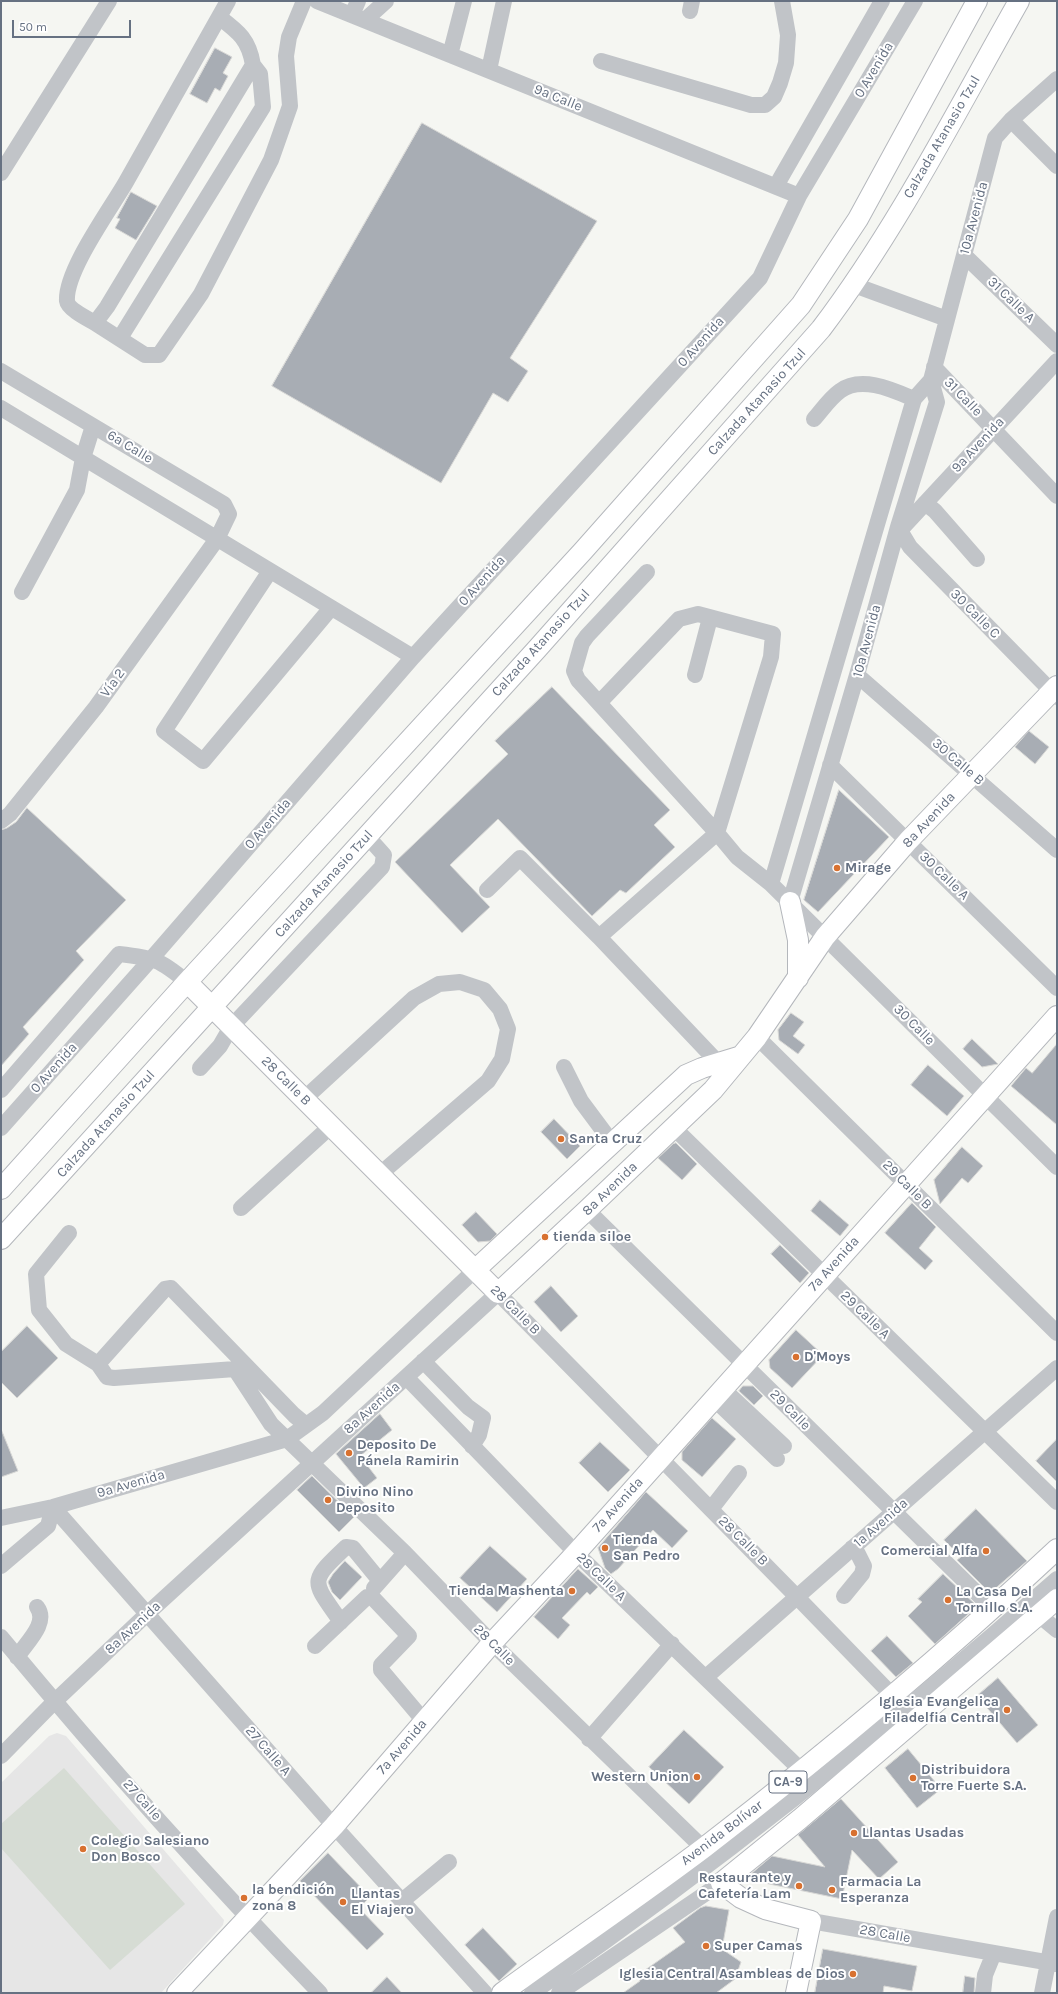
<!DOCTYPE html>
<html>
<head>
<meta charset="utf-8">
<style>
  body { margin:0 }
  #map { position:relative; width:1058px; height:1994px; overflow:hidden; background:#f5f6f2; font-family:Karla,sans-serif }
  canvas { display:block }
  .frame { position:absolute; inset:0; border:2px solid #667182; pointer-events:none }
  .scale { position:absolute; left:12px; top:20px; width:119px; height:18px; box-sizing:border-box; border:2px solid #667182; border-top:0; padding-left:5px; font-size:12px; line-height:14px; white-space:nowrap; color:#667182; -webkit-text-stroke:3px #fff; paint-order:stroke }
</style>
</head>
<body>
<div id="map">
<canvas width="1058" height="1994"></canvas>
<div class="frame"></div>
<div class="scale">50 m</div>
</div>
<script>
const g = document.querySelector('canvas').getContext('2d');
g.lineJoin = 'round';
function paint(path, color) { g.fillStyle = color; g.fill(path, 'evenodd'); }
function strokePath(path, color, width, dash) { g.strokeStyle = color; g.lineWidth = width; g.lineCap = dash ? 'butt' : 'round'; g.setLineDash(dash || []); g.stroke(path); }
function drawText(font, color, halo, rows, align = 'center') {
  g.font = font + ' Karla,sans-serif'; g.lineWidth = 4; g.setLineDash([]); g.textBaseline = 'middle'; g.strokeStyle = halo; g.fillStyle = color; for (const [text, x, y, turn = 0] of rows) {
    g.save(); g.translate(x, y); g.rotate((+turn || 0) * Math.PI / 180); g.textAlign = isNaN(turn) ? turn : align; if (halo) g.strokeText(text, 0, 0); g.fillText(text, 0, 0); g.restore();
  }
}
paint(new Path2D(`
  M57 1733 66 1736 224 1920 223 1925 161 1993H1V1783L49 1736Z`), '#e6e6e6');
paint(new Path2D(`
  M64 1768 185 1904 110 1970 1 1848V1824Z`), '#d6dcd4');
const building = new Path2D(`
  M215 48 232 57 223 73 228 76 220 91 215 88 207 103 190 94Z
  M422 123 597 221 510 358 528 371 508 402 493 393 441 483 272 386Z
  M131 192 157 206 136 240 115 228 120 219 117 218Z
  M552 687 670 810 654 825 675 847 626 893 620 890 592 916 498 819 450 865 490 907 462 933 395 862 508 754 495 741Z
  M1029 731 1049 747 1035 764 1015 747Z
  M839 790 889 837 818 912 804 900Z
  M27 808 126 900 76 951 84 960 23 1027 29 1034 1 1066V830L7 828 16 822Z
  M791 1013 804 1022 793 1036 805 1045 798 1054 779 1040 778 1030Z
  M972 1039 998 1064 982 1067 963 1049Z
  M1057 1044V1125L1011 1086 1026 1068 1032 1073Z
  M928 1065 964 1096 947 1116 911 1085Z
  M554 1119 580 1146 567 1159 541 1132Z
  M676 1143 697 1164 682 1180 658 1158 673 1144Z
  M962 1147 983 1166 968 1183 962 1178 940 1204 934 1180Z
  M820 1200 849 1225 840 1236 811 1211Z
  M912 1203 936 1227 919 1248 933 1261 925 1270 885 1233Z
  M476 1212 497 1234 490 1241 478 1242 462 1225Z
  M780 1245 809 1273 800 1283 771 1254Z
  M551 1286 578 1316 561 1332 534 1302Z
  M27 1326 58 1358 17 1398 1 1382V1352Z
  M796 1330 823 1355 792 1388 770 1368 769 1360Z
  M743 1386H753L763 1396 754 1405 739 1391Z
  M380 1414 392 1430 360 1456 377 1478 364 1488 336 1454Z
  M712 1418 736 1439 702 1477 682 1460V1452Z
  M1 1429 18 1471 1 1477Z
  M1057 1439V1482L1036 1461Z
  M600 1442 630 1470 608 1492 579 1463Z
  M312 1476 354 1517 339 1532 297 1490Z
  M646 1492 688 1531 672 1548 653 1530 618 1569 611 1574 605 1568 598 1548Z
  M976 1509 1027 1561 990 1593 957 1560 961 1557 944 1540Z
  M490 1546 527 1579 497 1612 460 1578Z
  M345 1561 362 1577 340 1600 332 1592 328 1582 333 1574Z
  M578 1569 598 1587 590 1595 587 1592 562 1618 570 1625 558 1639 534 1617Z
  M943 1574 977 1606 935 1644 908 1616 922 1602 918 1599Z
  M887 1636 913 1663 896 1677 871 1651Z
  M998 1678 1038 1725 1017 1743 977 1696Z
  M684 1730 724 1767 689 1804 649 1767Z
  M908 1749 941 1789 917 1808 885 1768Z
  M841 1799 898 1862 879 1879 852 1850 842 1899 745 1879 772 1856 825 1867 798 1835Z
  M328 1853 370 1897 359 1908 384 1934 367 1950 300 1881Z
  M706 1906 729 1910 722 1949 741 1962 735 1979 716 1993H623L640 1981 638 1975 685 1942 673 1928 700 1908Z
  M483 1928 517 1964 499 1981 465 1945Z
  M823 1949 917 1966 912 1991 884 1986 883 1993H815Z
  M965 1976 975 1978 974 1993H963Z
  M387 1977 402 1993H371Z`);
paint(building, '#a8adb4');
strokePath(building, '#d7d7d5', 1);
const major = new Path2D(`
  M790 902 798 940V978
  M187 982 498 1293 587 1210 713 1090 757 1037 825 937 908 841 1057 686
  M1 1189 187 982 583 551 801 305 858 219 977 1
  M1 1239 537 649 821 329C898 227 956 112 1019 1
  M475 1270 686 1075 702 1068 738 1057
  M177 1993 334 1826 492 1643 576 1553 1057 1016
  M502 1993C569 1944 639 1897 705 1847 827 1753 945 1654 1057 1549
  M796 1993 811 1921 765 1909 741 1898 721 1883 800 1819 1057 1599`);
strokePath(major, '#b4b7bc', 22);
strokePath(new Path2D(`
  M317 1 799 196
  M690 11 692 1
  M352 15 358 1
  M219 17C239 32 249 40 253 65L107 307 95 323C88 319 68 309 67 301 65 271 110 210 126 182 157 127 188 72 219 17L228 1
  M365 20 386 1
  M450 55 464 1
  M601 61 751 105H765L774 97 780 83 786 63 788 35 782 1
  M489 70 504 1
  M1011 120 1057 166
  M1 173 109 1
  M776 186 882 1
  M964 255 1057 345
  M854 285 947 319
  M95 323 145 355H159L201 294 271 160 290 106 286 56 289 37 304 1
  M120 338 263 107 260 74 253 65
  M1057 361 904 526 898 527 910 547 1057 697
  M934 367 1057 496
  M1 371 224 504 229 514 217 539 96 707 10 814 1 821
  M1 408 413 657
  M814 419C822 410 830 398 840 391 861 375 893 390 914 399
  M925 503 935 511 977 559
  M270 571 164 731 203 761 331 608
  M22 592 77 490 83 458 93 426
  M695 675 710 618
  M857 675 1057 850
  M599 703 679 619 698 614 773 634 771 657 717 833 737 857 771 884 1057 1167
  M830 765 1057 988
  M771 884 914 399 931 380 995 138 1011 120 1057 79
  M487 890 520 858 599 937 726 1071
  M790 902 857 675 898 527 937 402 931 380
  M599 937 717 833 578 680 574 671 582 643 587 636 647 572
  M757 1037 1057 1333
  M564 1067 581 1101 613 1144
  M200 1068 220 1046 231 1027 382 867 384 855 367 836
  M1 1090 119 954C155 958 159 959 187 982
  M304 1099 414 998 439 984 460 982 484 990 500 1009 508 1029 502 1059 488 1081 379 1175
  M1 1128 152 958 413 657 760 278 799 196 915 1
  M674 1128 1057 1502
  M241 1208 331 1126
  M587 1210 993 1609
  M69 1233 36 1274 39 1310 66 1344 98 1364
  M423 1361 468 1407 483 1418 479 1435 472 1446
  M406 1377 576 1553 802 1771
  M722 1388 784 1446
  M713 1398 777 1459
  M306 1425 294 1415 171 1288 165 1289 98 1364 107 1377 114 1378 235 1369 271 1424 405 1553 492 1643 703 1848
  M53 1507 334 1826 485 1993
  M711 1509 739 1473
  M1 1518 53 1507 287 1439 323 1413 475 1270
  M1 1566 48 1526 53 1507
  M374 1588 405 1553
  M844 1596 862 1574 864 1566 858 1554 852 1548
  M1039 1615 1057 1630
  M341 1622C312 1580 308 1583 346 1547L353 1548 380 1581
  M1 1637C103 1760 209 1879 320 1993
  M315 1646 367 1597 373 1598 409 1636 381 1665V1670L424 1721
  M17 1657C26 1643 49 1623 37 1607
  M706 1677 1057 1368
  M589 1739 672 1644
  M1 1756 54 1702 147 1614 498 1293 797 1597 893 1696
  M402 1901 449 1862
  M811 1921 1057 1964
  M532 1993C715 1866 890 1726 1057 1579
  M559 1993 721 1883
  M983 1993 985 1975 994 1953
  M1042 1993 1057 1917`), '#c1c4c8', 16);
strokePath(major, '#fff', 20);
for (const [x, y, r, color] of [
  [837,868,4,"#d87130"],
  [561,1139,4,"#d87130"],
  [545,1237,4,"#d87130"],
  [796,1357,4,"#d87130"],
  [349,1453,4,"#d87130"],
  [328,1500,4,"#d87130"],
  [605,1548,4,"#d87130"],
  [986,1551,4,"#d87130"],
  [572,1591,4,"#d87130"],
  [948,1600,4,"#d87130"],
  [1007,1710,4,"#d87130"],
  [697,1777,4,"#d87130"],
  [913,1778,4,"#d87130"],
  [854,1833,4,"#d87130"],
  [83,1849,4,"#d87130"],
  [799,1886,4,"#d87130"],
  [832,1890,4,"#d87130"],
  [244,1898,4,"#d87130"],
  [343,1902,4,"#d87130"],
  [706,1946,4,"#d87130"],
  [853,1974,4,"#d87130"]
]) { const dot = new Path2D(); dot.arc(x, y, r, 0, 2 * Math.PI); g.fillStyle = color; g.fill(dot); strokePath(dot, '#fff', 1.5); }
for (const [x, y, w] of [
  [788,1782,38]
]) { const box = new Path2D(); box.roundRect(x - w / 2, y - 11, w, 22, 3); g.fillStyle = '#fff'; g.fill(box); strokePath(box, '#667182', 1); }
drawText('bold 13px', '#667182', null, [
  ["CA-9",788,1782]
]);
drawText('14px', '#667182', '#fff', [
  ["0 Avenida",874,70,-59],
  ["9a Calle",558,98,22],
  ["Calzada Atanasio Tzul",942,137,-60],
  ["10a Avenida",974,218,-75],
  ["31 Calle A",1011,300,44],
  ["0 Avenida",701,342,-48],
  ["31 Calle",963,397,46],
  ["Calzada Atanasio Tzul",757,402,-48],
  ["9a Avenida",978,445,-47],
  ["6a Calle",130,447,31],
  ["0 Avenida",482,581,-48],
  ["30 Calle C",975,614,45],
  ["10a Avenida",867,641,-75],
  ["Calzada Atanasio Tzul",541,643,-48],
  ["Vía 2",113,683,-54],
  ["30 Calle B",958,762,41],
  ["8a Avenida",929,820,-47],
  ["0 Avenida",268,824,-49],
  ["30 Calle A",944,876,44],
  ["Calzada Atanasio Tzul",324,884,-48],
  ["30 Calle",914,1025,45],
  ["0 Avenida",54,1068,-48],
  ["28 Calle B",286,1081,45],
  ["Calzada Atanasio Tzul",106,1124,-48],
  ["29 Calle B",907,1185,45],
  ["8a Avenida",610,1189,-44],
  ["7a Avenida",834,1264,-48],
  ["28 Calle B",515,1310,45],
  ["29 Calle A",865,1315,44],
  ["8a Avenida",372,1408,-42],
  ["29 Calle",790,1410,45],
  ["9a Avenida",131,1484,-16],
  ["7a Avenida",618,1505,-48],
  ["1a Avenida",881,1523,-41],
  ["28 Calle B",743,1541,45],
  ["28 Calle A",601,1577,44],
  ["8a Avenida",133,1628,-43],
  ["28 Calle",494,1645,45],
  ["7a Avenida",402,1747,-49],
  ["27 Calle A",268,1751,49],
  ["27 Calle",142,1800,48],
  ["Avenida Bolívar",722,1833,-37],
  ["28 Calle",885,1934,10]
]);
drawText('bold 14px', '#667182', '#fff', [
  ["Mirage",845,868],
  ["Santa Cruz",569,1139],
  ["tienda siloe",553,1237],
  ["D'Moys",804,1357],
  ["Deposito De",357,1445],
  ["Pánela Ramirin",357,1461],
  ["Divino Nino",336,1492],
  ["Deposito",336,1508],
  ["Tienda",613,1540],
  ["San Pedro",613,1556],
  ["Comercial Alfa",978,1551,"right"],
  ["Tienda Mashenta",564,1591,"right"],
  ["La Casa Del",956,1592],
  ["Tornillo S.A.",956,1608],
  ["Iglesia Evangelica",999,1702,"right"],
  ["Filadelfia Central",999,1718,"right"],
  ["Distribuidora",921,1770],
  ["Torre Fuerte S.A.",921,1786],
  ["Western Union",689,1777,"right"],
  ["Llantas Usadas",862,1833],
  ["Colegio Salesiano",91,1841],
  ["Don Bosco",91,1857],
  ["Restaurante y",791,1878,"right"],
  ["Cafetería Lam",791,1894,"right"],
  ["Farmacia La",840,1882],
  ["Esperanza",840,1898],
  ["la bendición",252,1890],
  ["zona 8",252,1906],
  ["Llantas",351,1894],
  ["El Viajero",351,1910],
  ["Super Camas",714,1946],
  ["Iglesia Central Asambleas de Dios",845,1974,"right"]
], 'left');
</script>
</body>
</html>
